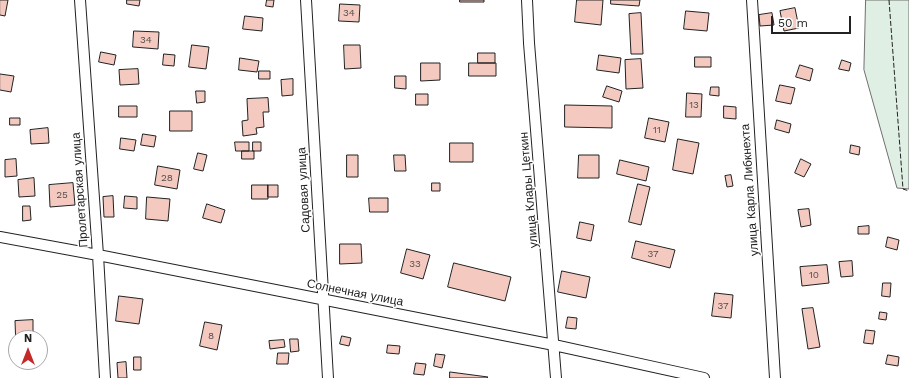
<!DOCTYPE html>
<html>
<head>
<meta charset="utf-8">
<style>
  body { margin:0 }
  #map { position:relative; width:909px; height:378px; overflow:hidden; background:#fff; font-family:"Work Sans",sans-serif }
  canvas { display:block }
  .north { position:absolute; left:8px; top:330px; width:40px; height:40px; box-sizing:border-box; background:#fff; border:1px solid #a7a7a7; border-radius:50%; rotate:0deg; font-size:11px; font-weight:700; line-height:16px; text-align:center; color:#222 }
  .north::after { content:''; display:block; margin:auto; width:14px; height:18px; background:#c62828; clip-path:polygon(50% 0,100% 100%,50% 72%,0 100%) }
  .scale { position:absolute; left:771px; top:16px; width:80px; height:18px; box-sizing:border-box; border:2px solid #222; border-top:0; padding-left:5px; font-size:12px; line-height:14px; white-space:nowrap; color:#222; -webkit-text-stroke:3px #fff; paint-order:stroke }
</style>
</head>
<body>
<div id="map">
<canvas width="909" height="378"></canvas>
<div class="north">N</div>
<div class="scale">50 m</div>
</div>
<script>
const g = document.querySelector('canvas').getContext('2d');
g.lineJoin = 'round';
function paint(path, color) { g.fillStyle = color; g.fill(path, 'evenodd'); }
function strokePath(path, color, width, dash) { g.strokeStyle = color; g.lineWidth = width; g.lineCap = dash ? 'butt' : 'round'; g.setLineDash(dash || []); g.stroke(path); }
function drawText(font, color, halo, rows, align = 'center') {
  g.font = font + ' "Work Sans",sans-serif'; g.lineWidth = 3; g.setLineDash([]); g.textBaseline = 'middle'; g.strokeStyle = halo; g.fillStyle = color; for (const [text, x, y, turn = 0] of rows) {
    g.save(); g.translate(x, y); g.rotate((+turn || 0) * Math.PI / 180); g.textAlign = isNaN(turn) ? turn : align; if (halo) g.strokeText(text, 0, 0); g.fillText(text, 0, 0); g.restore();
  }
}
const green = new Path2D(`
  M866 0H909V189L897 188 864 70Z`);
paint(green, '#e0efe3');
strokePath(green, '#6f6f6f', 1);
const building = new Path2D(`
  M0 0H8L5 16 0 15Z
  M127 0H140L139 6 127 4Z
  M267 0H274L273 7 266 6Z
  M460 0H484V2H460Z
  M577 0H603L601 25 575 22Z
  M611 0H640L639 6 611 4Z
  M340 4 360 5 359 22 339 21Z
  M795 8 799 28 784 31 780 11Z
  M686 11 709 13 707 31 684 29Z
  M641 13 643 54H631L629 14Z
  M772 13 774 25 760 26 759 15Z
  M245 16 263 18 262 31 243 29Z
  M134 31 159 32 158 49 133 47Z
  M192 45 209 47 206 69 189 67Z
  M344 45H360L361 68 345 69Z
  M101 52 116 55 114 65 99 62Z
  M478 53H495V63H478Z
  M164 54 175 55 174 66 163 65Z
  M599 55 621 58 619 73 597 70Z
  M695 57H711V67H695Z
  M240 58 259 61 257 72 239 70Z
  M641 59 643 88 626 89 625 60Z
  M842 60 851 63 849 71 839 69Z
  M421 63H440V80L421 81Z
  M469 63H496V76H469Z
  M800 65 813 69 810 81 796 77Z
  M138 69 139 84 120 85 119 70Z
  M259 71H270V79H259Z
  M0 74 14 76 11 92 0 90Z
  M395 76H406V89L395 88Z
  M293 79V95L282 96 281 80Z
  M780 85 795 88 791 104 776 101Z
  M607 86 622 91 619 102 603 97Z
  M711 87H719V96L710 95Z
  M196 91H205V102L197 103Z
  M687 93 702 94 701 117H686Z
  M416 94H428V105H416Z
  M268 98 269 112H263L264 127 256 128 257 134 243 136 242 121 248 120 247 99Z
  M565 105 612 106V128L565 127Z
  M119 106H137V117H119Z
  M724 106 736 107V119L724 118Z
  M170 111H192V131H170Z
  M10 118H20V125H10Z
  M649 118 669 122 665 142 645 138Z
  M777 120 791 124 789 133 775 129Z
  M48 128 49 143 31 144 30 130Z
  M143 134 156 136 154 147 141 145Z
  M121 138 136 140 134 151 120 149Z
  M678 139 699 143 693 174 673 170Z
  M235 142H249V151H236Z
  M253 142H261V151H253Z
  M450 143H473V162H450Z
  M851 145 860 147 859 155 850 153Z
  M242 151H254V159H242Z
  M198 153 207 155 203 171 194 169Z
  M347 155H358V177H347Z
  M394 155H405L406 171H395Z
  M579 155H599V178H578Z
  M16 159 17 176 5 177V160Z
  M801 159 811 164 804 177 795 173Z
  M620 160 649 167 646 181 617 174Z
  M158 166 180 170 177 189 155 185Z
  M731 175 733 186 727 187 725 176Z
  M34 178 35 196 19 197 18 180Z
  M73 183 75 205 50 207 49 185Z
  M432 183H440V191H432Z
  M638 184 650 187 641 225 629 222Z
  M252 185H268V199H252Z
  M268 185H278V197H268Z
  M113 196 114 217H104L103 197Z
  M125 196 137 197V209L124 208Z
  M147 197 170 199 168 221 146 219Z
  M369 198H388V212H370Z
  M207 204 225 210 221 223 203 218Z
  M23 206H30L31 220 23 221Z
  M809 209 811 225 801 227 798 210Z
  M580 222 594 225 591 241 577 238Z
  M869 226V234H858V227Z
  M888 237 899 240 897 250 886 247Z
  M636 241 675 250 670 268 632 258Z
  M340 244H361L362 263 340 264Z
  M407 249 430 255 423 279 401 273Z
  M852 261 853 276 841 277 839 262Z
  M454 263 511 277 505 301 448 287Z
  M827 265 829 283 802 286 800 267Z
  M562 271 590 277 586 298 558 292Z
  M883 283H891L890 297 882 296Z
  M715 293 733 295 731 318 712 316Z
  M119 296 143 299 139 324 116 321Z
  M813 308 820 347 808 349 802 309Z
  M880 312 887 313 886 320 879 319Z
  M568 317 577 318 576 329 566 328Z
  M33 320V338H16V348L15 321Z
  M205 322 222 325 217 350 200 346Z
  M866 330 875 331 873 344 864 343Z
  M342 336 351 338 349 346 340 344Z
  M290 339H298L299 351 291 352Z
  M284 340 285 347 270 349 269 341Z
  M388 345 400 346 399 354 387 353Z
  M278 353H289L288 364H277Z
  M436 354 445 355 442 368 434 366Z
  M888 355 899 357 898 366 886 364Z
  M134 357H141V370H134Z
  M126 362 127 378H118L117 363Z
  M416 363 426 364 424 375 414 374Z
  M450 372 488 377 487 378H450Z`);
paint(building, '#f3c9c0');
strokePath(building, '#222', 1);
const street = new Path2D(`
  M80 0 98 255 105 378
  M306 0 328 378
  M527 0 529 43 556 378
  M752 0 775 378
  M0 237 98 255 554 345 704 378`);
strokePath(street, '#222', 12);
strokePath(street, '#fff', 10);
strokePath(new Path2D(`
  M889 0 903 189 909 191`), '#222', 1, [5, 2]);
drawText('10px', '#564c4a', null, [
  ["34",349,13],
  ["34",146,40],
  ["13",694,105],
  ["11",657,130],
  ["28",167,178],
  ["25",62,195],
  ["37",653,254],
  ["33",415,264],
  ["10",814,275],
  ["37",723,306],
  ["8",211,336]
]);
drawText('12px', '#222', '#fff', [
  ["Пролетарская улица",80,190,-94],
  ["Садовая улица",304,190,-93],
  ["улица Клары Цеткин",529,190,-95],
  ["улица Карла Либкнехта",750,190,-94],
  ["Солнечная улица",355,293,11]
]);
</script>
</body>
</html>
